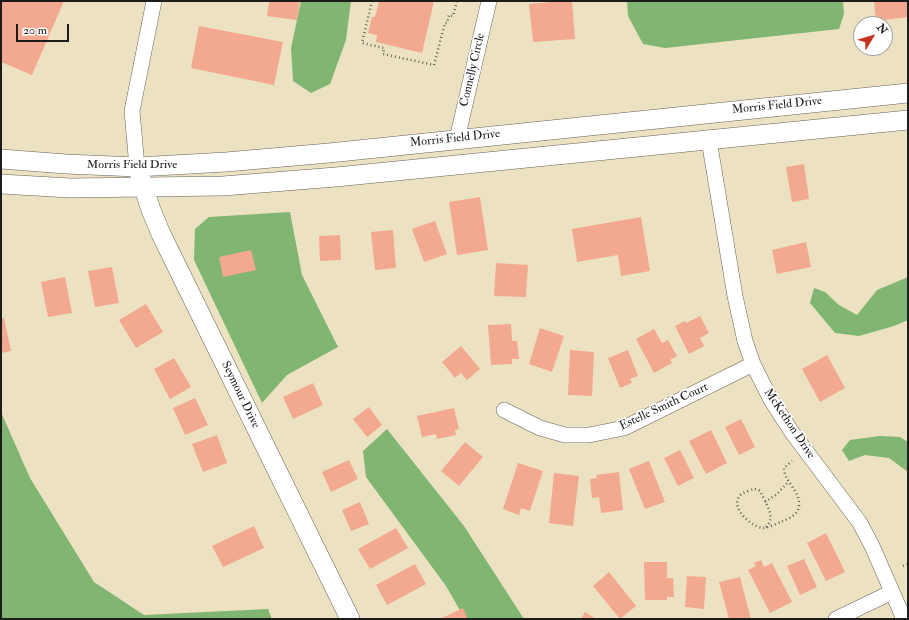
<!DOCTYPE html>
<html>
<head>
<meta charset="utf-8">
<style>
  body { margin:0 }
  #map { position:relative; width:909px; height:620px; overflow:hidden; background:#ece2c1; font-family:"IM FELL Double Pica",serif }
  canvas { display:block }
  .frame { position:absolute; inset:0; border:2px solid #1c1c1c; pointer-events:none }
  .north { position:absolute; left:853px; top:16px; width:40px; height:40px; box-sizing:border-box; background:#fff; border:1px solid #a4a4a4; border-radius:50%; rotate:52deg; font-size:11px; font-weight:700; line-height:16px; text-align:center; color:#1c1c1c }
  .north::after { content:''; display:block; margin:auto; width:14px; height:18px; background:#c8321e; clip-path:polygon(50% 0,100% 100%,50% 72%,0 100%) }
  .scale { position:absolute; left:16px; top:24px; width:53px; height:18px; box-sizing:border-box; border:2px solid #1c1c1c; border-top:0; padding-left:5px; font-size:12px; line-height:14px; white-space:nowrap; color:#1c1c1c; -webkit-text-stroke:3px #fff; paint-order:stroke }
</style>
</head>
<body>
<div id="map">
<canvas width="909" height="620"></canvas>
<div class="frame"></div>
<div class="north">N</div>
<div class="scale">20 m</div>
</div>
<script>
const g = document.querySelector('canvas').getContext('2d');
g.lineJoin = 'round';
function paint(path, color) { g.fillStyle = color; g.fill(path, 'evenodd'); }
function strokePath(path, color, width, dash) { g.strokeStyle = color; g.lineWidth = width; g.lineCap = dash ? 'butt' : 'round'; g.setLineDash(dash || []); g.stroke(path); }
function drawText(font, color, halo, rows, align = 'center') {
  g.font = font + ' "IM FELL Double Pica",serif'; g.lineWidth = 3.5; g.setLineDash([]); g.textBaseline = 'middle'; g.strokeStyle = halo; g.fillStyle = color; for (const [text, x, y, turn = 0] of rows) {
    g.save(); g.translate(x, y); g.rotate((+turn || 0) * Math.PI / 180); g.textAlign = isNaN(turn) ? turn : align; if (halo) g.strokeText(text, 0, 0); g.fillText(text, 0, 0); g.restore();
  }
}
paint(new Path2D(`
  M301 1H351L346 40 330 84 311 93 293 81 291 48Z
  M627 1H843L844 14 839 29 665 48 643 44 628 16Z
  M290 212 302 275 338 347 287 375 262 403 194 260 195 229 209 217Z
  M908 277V320L894 326 859 336 835 333 810 303 814 288 825 292 839 305 857 315 877 290Z
  M1 412 30 478 94 582 144 615 268 609 272 619H1Z
  M387 429 464 526 524 619H465L446 586 366 477 363 451Z
  M880 436 900 437 908 442V472L889 458 865 455 849 461 842 450 850 440Z`), '#80b672');
paint(new Path2D(`
  M1 1H64L32 75 1 62Z
  M269 1H300L297 20 267 16Z
  M379 1H434L422 53 376 42 377 35 368 33 372 17H375Z
  M561 1H572L575 39 533 42 529 4Z
  M874 1H908V17L876 21Z
  M199 26 283 42 274 85 191 68Z
  M804 164 809 199 792 202 786 167Z
  M480 197 488 250 457 255 449 202Z
  M641 217 650 271 621 276 618 255 577 262 572 229Z
  M435 221 447 254 424 262 412 229Z
  M393 230 396 268 375 270 371 232Z
  M340 235 341 260 320 261 319 236Z
  M806 242 811 267 777 274 772 250Z
  M251 250 256 270 223 277 219 257Z
  M496 263 528 265 526 297 494 296Z
  M112 267 119 303 95 307 88 271Z
  M65 277 72 313 48 317 41 282Z
  M146 304 163 332 136 348 119 320Z
  M700 316 709 333 700 338 704 346 689 354 675 326 685 321 686 323Z
  M4 318 11 351 1 353V319Z
  M511 324 512 341H517L519 359H512V364L491 365 488 325Z
  M540 328 564 336 552 372 529 364Z
  M654 329 662 343 668 340 677 356 670 360 672 363 654 373 636 339Z
  M461 346 480 369 467 380 461 373 455 378 442 362Z
  M570 350 594 352 592 396 568 395Z
  M628 350 638 376 630 379 632 383 620 388 608 358Z
  M827 355 845 388 820 402 802 369Z
  M174 358 191 387 170 399 154 369Z
  M313 383 323 405 293 419 283 397Z
  M195 398 208 425 185 435 173 408Z
  M369 407 382 425 367 437 353 419Z
  M454 408 459 429 455 430 456 435 437 439 436 434 422 437 417 416Z
  M741 419 755 447 739 455 725 427Z
  M711 430 727 463 706 474 689 441Z
  M217 435 227 463 203 472 192 444Z
  M465 442 483 457 459 486 441 471Z
  M680 450 694 478 678 486 664 458Z
  M349 460 358 479 331 492 322 472Z
  M649 461 665 502 645 509 629 469Z
  M518 463 543 471 530 511 521 508 519 515 503 509Z
  M619 472 623 510 601 513 599 497 592 498 590 479 597 478 596 475Z
  M554 473 579 476 573 526 549 523Z
  M360 502 369 524 351 531 342 510Z
  M254 526 264 548 223 567 212 546Z
  M396 528 408 548 370 569 358 549Z
  M826 533 845 572 826 581 807 543Z
  M804 559 817 587 800 595 787 566Z
  M761 560 764 567 772 563 792 602 770 613 748 570 756 566 754 563Z
  M644 562H667V578H673L674 597H667V600H645Z
  M415 564 426 584 387 605 376 585Z
  M609 572 636 606 620 619 593 586Z
  M687 576 706 577 704 609 685 607Z
  M740 577 751 619H729L719 582Z
  M463 608 468 619H440Z
  M585 612 596 619H581Z`), '#f2a98f');
const minor = new Path2D(`
  M457 139 489 1
  M709 140 735 296 745 341 753 364 771 400 791 431 860 523 872 546 904 619
  M137 167 132 111 154 1
  M504 410 540 428 565 435H589L624 428 753 364
  M836 619 892 592`);
const tertiary = new Path2D(`
  M1 159 66 164 137 167 226 162 329 153 908 93
  M140 176 151 210 161 234 350 619
  M1 184 70 188 223 186 336 177 908 120`);
strokePath(minor, '#656156', 16);
strokePath(tertiary, '#656156', 20);
strokePath(new Path2D(`
  M372 1 362 43 384 48 383 54 434 65 445 23H447L449 15 453 16 457 1
  M765 502 777 494 789 481
  M766 527C777 518 765 502 760 491 755 488 753 489 748 491 723 499 747 526 763 528 769 528 777 523 783 521 790 518 799 514 799 505 800 490 784 482 784 468L792 461
  M903 566 908 564`), '#656156', 2.5, [1, 3]);
strokePath(minor, '#fff', 15);
strokePath(tertiary, '#fff', 19);
drawText('12px', '#1c1c1c', '#fff', [
  ["Connelly Circle",473,70,-77],
  ["Morris Field Drive",777,106,-6],
  ["Morris Field Drive",455,139,-6],
  ["Morris Field Drive",132,165],
  ["Seymour Drive",240,395,64],
  ["Estelle Smith Court",664,407,-25],
  ["McKethon Drive",789,424,56]
]);
</script>
</body>
</html>
